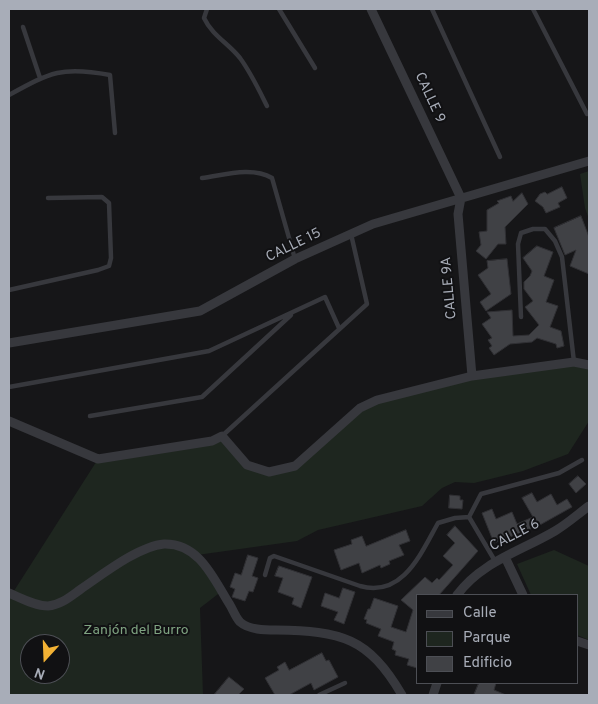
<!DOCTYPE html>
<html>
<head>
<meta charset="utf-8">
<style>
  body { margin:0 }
  #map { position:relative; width:598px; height:704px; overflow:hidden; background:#161618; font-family:Overpass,sans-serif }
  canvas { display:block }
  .frame { position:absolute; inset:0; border:10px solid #a8adb8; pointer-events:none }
  .legend { position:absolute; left:416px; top:594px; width:162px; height:90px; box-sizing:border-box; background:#111113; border:1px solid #4d4f55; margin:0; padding:6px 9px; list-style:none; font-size:15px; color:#a8adb8 }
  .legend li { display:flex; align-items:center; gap:10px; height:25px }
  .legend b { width:25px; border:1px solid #4d4f55 }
  .north { position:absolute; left:20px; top:634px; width:50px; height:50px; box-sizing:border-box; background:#111113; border:1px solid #4d4f55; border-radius:50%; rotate:200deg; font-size:14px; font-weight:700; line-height:20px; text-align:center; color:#a8adb8 }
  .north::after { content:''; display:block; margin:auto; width:18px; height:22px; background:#f2b134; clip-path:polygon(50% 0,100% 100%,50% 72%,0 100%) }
</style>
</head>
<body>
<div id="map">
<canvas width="598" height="704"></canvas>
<div class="frame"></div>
<ul class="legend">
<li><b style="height:6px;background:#37383d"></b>Calle</li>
<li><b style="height:14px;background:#1e261f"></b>Parque</li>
<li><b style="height:14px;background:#404145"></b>Edificio</li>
</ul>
<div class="north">N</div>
</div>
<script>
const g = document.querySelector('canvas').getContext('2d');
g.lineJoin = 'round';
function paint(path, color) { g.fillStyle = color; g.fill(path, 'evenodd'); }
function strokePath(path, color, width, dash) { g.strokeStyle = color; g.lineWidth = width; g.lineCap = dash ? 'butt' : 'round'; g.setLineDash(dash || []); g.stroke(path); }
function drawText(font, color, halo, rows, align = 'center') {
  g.font = font + ' Overpass,sans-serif'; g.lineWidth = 4; g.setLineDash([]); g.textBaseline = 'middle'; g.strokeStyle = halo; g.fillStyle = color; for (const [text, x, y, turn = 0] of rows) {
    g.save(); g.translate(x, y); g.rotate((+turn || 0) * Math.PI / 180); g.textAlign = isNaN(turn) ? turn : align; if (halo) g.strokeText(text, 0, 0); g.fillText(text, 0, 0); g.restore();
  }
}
paint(new Path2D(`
  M589 171V219L585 208 580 174Z
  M574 362 589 365V421L568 454 523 471 474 483 455 482 442 488 422 506 318 530 297 541 197 555 222 591 200 608 203 695H9V593L12 594 98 459 222 436 247 465 269 472 295 466 360 408 472 376ZM30 644H60V674H30Z
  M554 550 589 566V640L577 635V595H531L517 564Z`), '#1e261f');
const building = new Path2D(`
  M562 187 567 198 558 203 560 207 546 213 543 207 535 201 540 194 545 192 547 194Z
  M522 193 528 204 505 227 506 244H498L486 259 476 251 481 245 479 232 487 231V210L499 203 497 201 511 196 513 201Z
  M581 216 589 237V274L570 266 576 250 565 255 554 228Z
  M537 246 553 252 544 276 554 280 546 302 558 306 550 327 561 331 564 346 557 348 556 344 537 338 532 342 510 344 494 355 489 348 492 346 488 340 492 338 482 324 491 318 487 312 512 310 513 336 529 335 539 325 525 307 533 301 524 289V282L530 276 532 271 523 258Z
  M507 259 511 294 486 311 480 302 491 294 478 275 488 268 487 261Z
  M578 476 586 484 576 493 569 484Z
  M532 493 537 502 551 494 557 505 567 499 572 507 538 526 494 543 482 513 492 509 496 519 512 512 517 524 533 517 522 498Z
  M450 495 460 496V500H463L462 509 449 508Z
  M455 526 478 551 439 595H417V668L407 665 409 659 395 655 396 651 392 649 394 642 378 636 381 629 366 623 367 620 364 619 368 609H370L374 598 398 606 391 627 406 632 413 610 401 600 425 577 432 583 437 578 439 580 453 565 443 556 455 543 447 535Z
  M406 530 410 541 399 545 404 555 389 561 390 564 381 568 380 565 362 573 359 563 341 570 334 550 352 544 351 540 362 536 366 546Z
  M248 555 258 558 252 576 258 578 253 592 249 591 245 601 232 597 235 589 230 587 235 573 241 575Z
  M279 566 312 577 301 608 292 604 294 598 278 592 283 578 275 576Z
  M343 588 355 592 344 624 334 620 338 612 321 606 325 593 339 598Z
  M322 653 326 661 329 660 338 677 314 690 311 683 289 695H275L265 678 279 670 277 667 285 662 289 670Z
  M229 677 244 689 238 695H214Z
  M479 683H496L494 690 506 695H474Z`);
paint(building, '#404145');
strokePath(building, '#303034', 1);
strokePath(new Path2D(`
  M207 9 204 18C212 35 229 44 240 58 251 73 259 90 267 106
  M279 9 315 68
  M432 9 500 157
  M533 9 587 114
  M23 27 40 78
  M9 95C51 72 62 66 110 75L115 133
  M202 178C224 175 252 166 272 178L295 259
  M9 290 98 270 109 266 111 258 109 203 102 197 48 198
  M521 317 518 244 521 233 533 229H545L555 241 562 257 574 362
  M9 387 209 351 325 297 339 328
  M90 416 202 397 291 315
  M222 436 367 304 351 234
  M469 517 481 494 559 473 582 460
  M469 517 495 561
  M265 575 270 558 274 556 360 586C403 598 421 553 438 523L455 518 469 517
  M319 695 345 683`), '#37383d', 4.5);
strokePath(new Path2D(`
  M371 9 461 198
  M461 198 458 214 472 376
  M9 343 200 311 295 259 373 224 589 161
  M9 421 98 459 212 441 222 436 247 465 269 472 295 466 360 408 377 400 472 376 574 362 589 365
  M505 557 523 595
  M9 593C21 598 35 606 48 606 61 605 71 596 81 589 103 574 139 546 164 544 200 543 214 580 230 605 233 610 236 618 240 622 249 630 265 630 276 630 341 631 368 637 402 695
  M457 595C481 562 521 551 555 531 567 524 578 514 589 506
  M577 641 589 645
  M433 695 437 683`), '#37383d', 9);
drawText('14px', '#a8adb8', '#111113', [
  ["CALLE 9",429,98,65],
  ["CALLE 15",294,246,-26],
  ["CALLE 9A",450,288,-95],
  ["CALLE 6",515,536,-27]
]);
drawText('14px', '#7fa381', '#111113', [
  ["Zanjón del Burro",136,631]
]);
</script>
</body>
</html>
